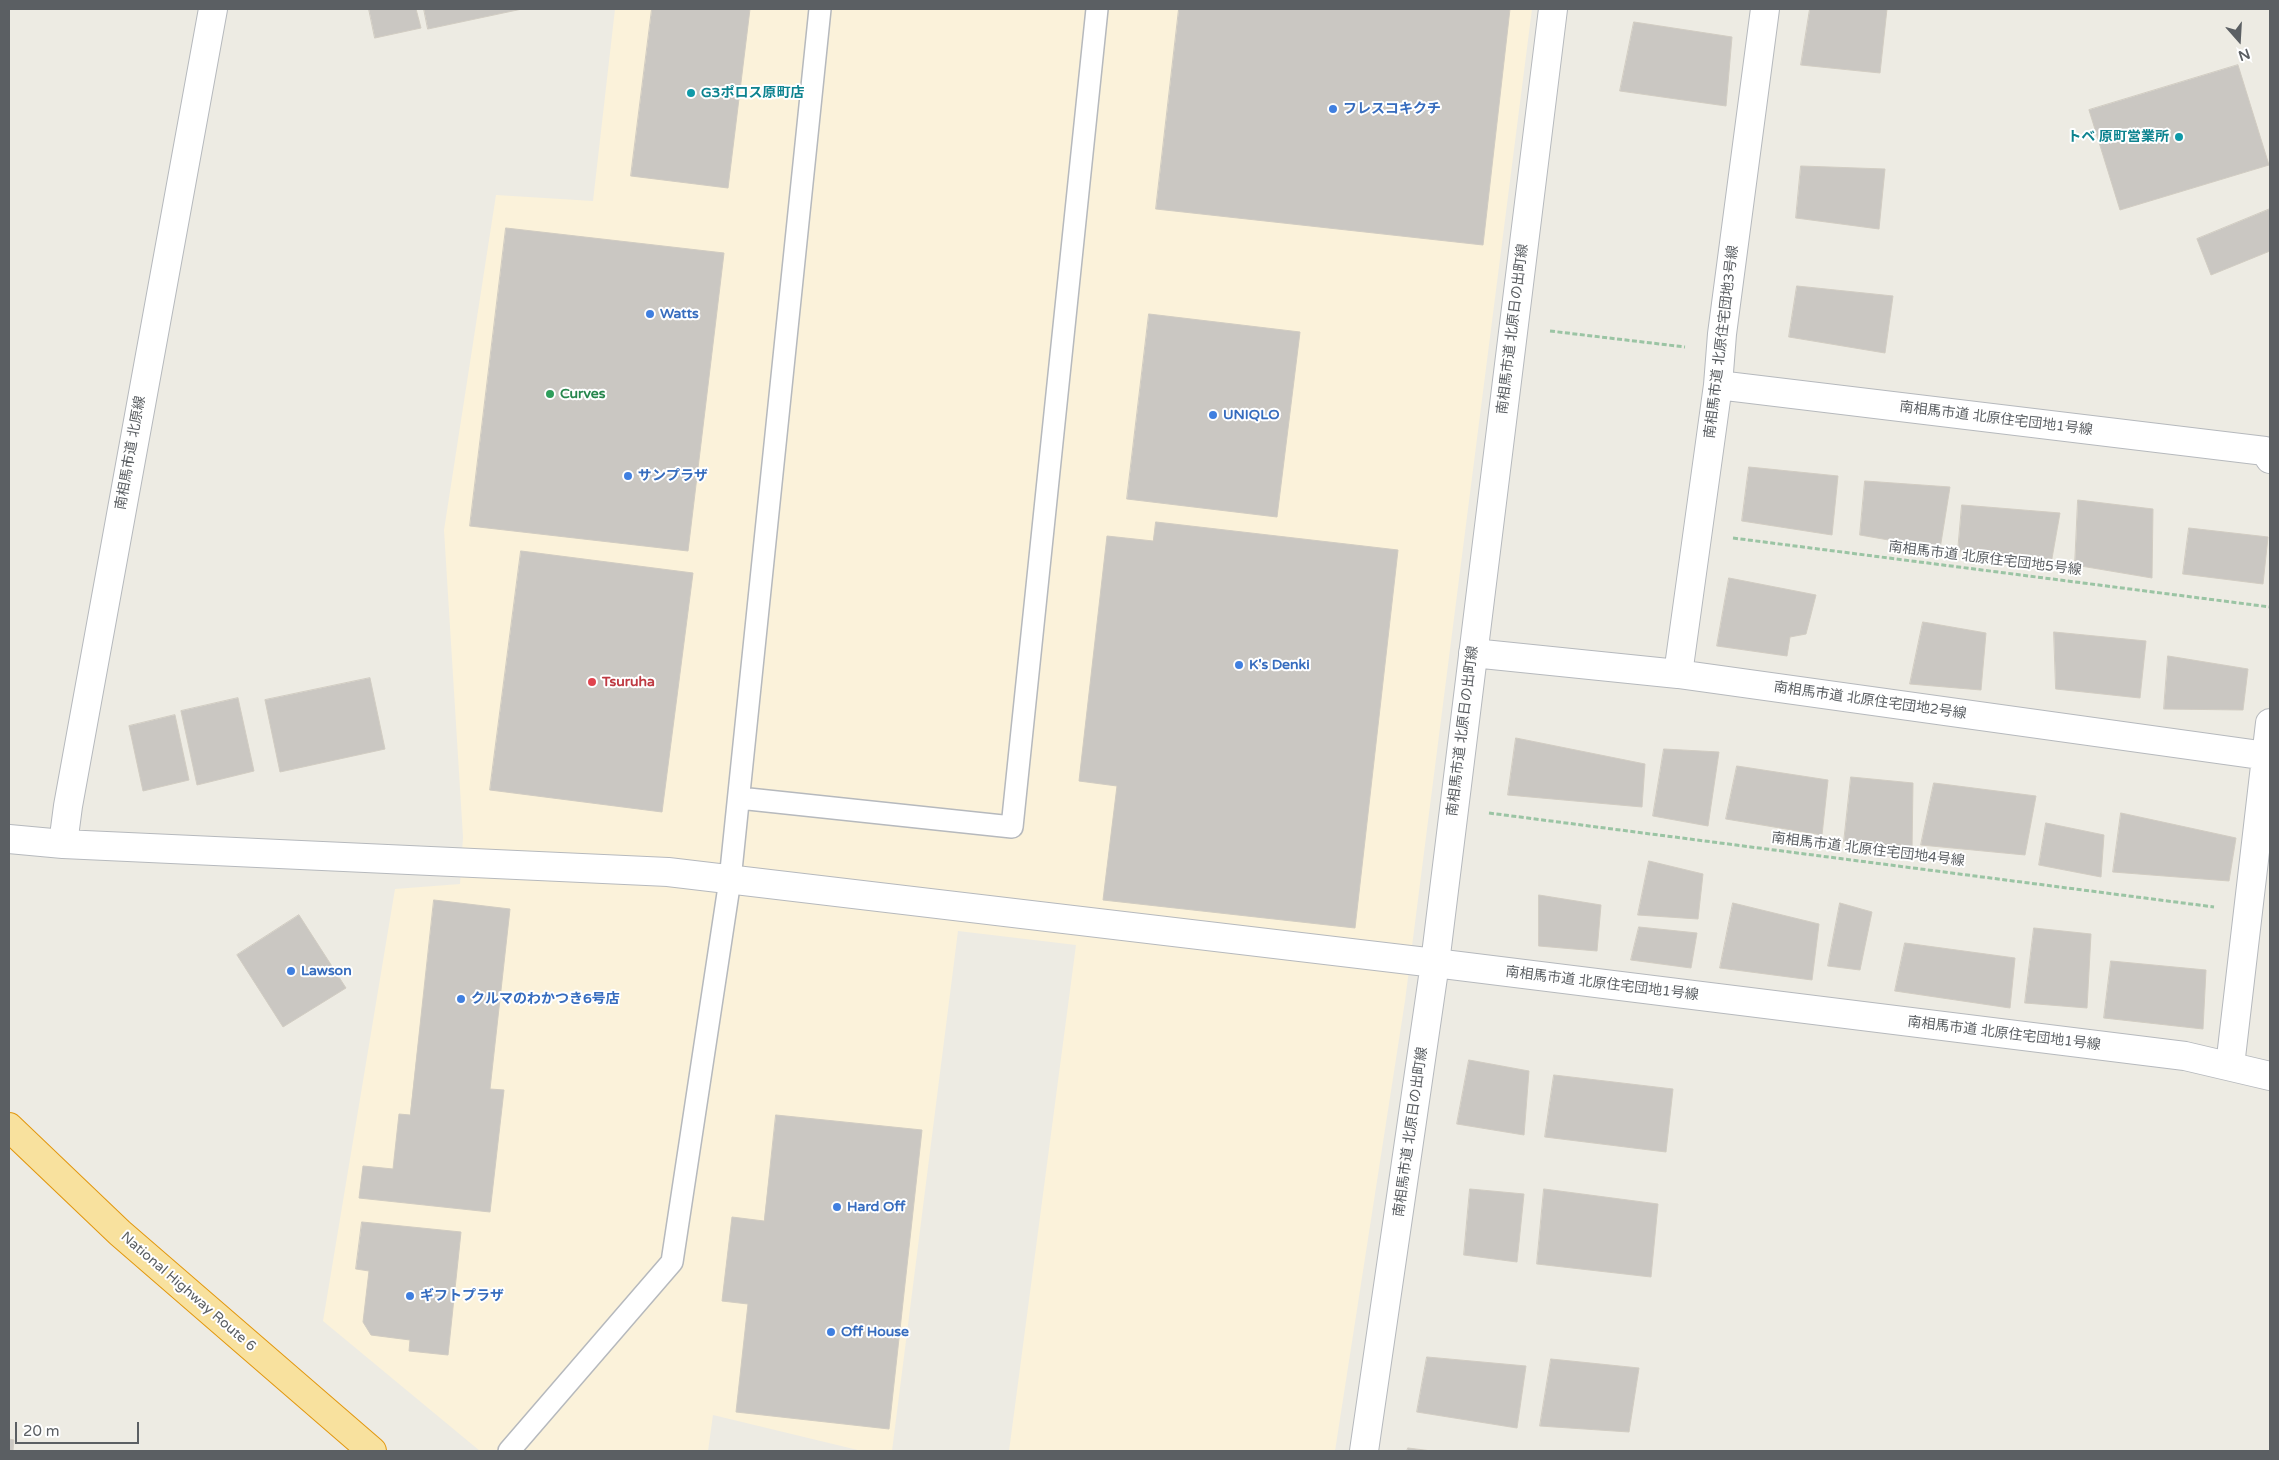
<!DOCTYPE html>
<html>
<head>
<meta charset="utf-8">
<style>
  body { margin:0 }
  #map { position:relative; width:2279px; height:1460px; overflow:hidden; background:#edebe3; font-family:"Varela Round",sans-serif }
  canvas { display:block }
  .frame { position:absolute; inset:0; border:10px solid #5b5f63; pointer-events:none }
  .north { position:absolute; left:2214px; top:15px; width:50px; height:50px; -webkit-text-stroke:4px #fff; paint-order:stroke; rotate:161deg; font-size:14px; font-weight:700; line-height:20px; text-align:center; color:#5b5f63 }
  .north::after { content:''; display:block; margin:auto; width:18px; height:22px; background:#5b5f63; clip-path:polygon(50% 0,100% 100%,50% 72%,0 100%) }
  .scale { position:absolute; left:15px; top:1422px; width:124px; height:22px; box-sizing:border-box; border:2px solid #5b5f63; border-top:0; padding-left:6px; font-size:15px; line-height:18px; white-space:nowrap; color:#5b5f63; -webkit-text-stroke:4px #fff; paint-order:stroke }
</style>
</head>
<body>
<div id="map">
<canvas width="2279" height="1460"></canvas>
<div class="frame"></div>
<div class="north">N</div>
<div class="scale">20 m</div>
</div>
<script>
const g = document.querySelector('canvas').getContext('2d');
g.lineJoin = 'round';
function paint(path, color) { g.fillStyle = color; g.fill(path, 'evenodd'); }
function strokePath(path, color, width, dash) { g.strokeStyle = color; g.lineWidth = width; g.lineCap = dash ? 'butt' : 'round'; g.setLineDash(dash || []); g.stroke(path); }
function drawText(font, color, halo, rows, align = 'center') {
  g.font = font + ' "Varela Round","Noto Sans JP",sans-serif'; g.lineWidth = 4; g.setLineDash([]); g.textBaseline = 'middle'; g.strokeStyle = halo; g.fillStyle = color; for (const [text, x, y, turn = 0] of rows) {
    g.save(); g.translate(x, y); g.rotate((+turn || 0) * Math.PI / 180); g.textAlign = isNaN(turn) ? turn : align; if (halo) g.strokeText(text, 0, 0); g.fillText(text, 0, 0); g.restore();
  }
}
paint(new Path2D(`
  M615 9H1532L1405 1001 1335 1451H1009L1076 945 958 931 892 1451H862L713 1415 708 1451H480L323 1321 395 889 460 884 463 837 444 530 496 195 593 201Z`), '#fbf2da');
const building = new Path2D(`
  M369 9H416L421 28 375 38Z
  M424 9H522L428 29Z
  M652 9H750L728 188 631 176Z
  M1179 9H1510L1483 245 1156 209Z
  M1810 9H1887L1880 73 1801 65Z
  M1634 22 1732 37 1726 106 1620 91Z
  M2238 65 2269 165 2120 210 2089 110Z
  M1801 166 1885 169 1879 229 1796 218Z
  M2270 209V251L2211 275 2197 239Z
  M506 228 724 253 688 551 470 526Z
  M1797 286 1893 296 1885 353 1789 337Z
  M1149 314 1300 332 1277 517 1127 499Z
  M1749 467 1838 476 1832 535 1742 521Z
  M1865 481 1950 487 1940 549 1860 535Z
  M2078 500 2153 509 2152 578 2075 565Z
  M1962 505 2060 513 2051 564 1958 551Z
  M1156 522 1398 550 1355 928 1103 900 1117 786 1079 781 1107 536 1153 541Z
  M2189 528 2268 537 2263 584 2183 574Z
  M521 551 693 573 662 812 490 790Z
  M1729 578 1816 595 1806 634 1790 637 1787 656 1717 646Z
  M1923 622 1986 633 1981 690 1910 684Z
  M2054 632 2146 641 2140 698 2056 689Z
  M2168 656 2248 669 2243 710 2164 709Z
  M370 678 385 749 280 772 265 700Z
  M238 698 254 771 197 785 181 711Z
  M175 715 189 780 143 791 129 726Z
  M1516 738 1645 764 1642 807 1508 795Z
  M1664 749 1719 752 1708 826 1653 816Z
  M1737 766 1828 780 1822 835 1726 819Z
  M1851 777 1913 783 1912 851 1844 842Z
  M1934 783 2036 796 2025 855 1921 845Z
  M2121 813 2236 838 2229 881 2113 872Z
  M2046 823 2104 835 2101 877 2039 865Z
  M1649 861 1703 874 1698 919 1638 915Z
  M1539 895 1601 905 1597 951 1539 946Z
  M434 900 510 909 490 1089 504 1090 490 1212 359 1198 363 1166 393 1169 399 1114 410 1115Z
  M1733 903 1819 924 1812 980 1720 968Z
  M1840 903 1872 912 1860 970 1828 966Z
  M299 915 346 988 283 1027 237 955Z
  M1639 927 1697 933 1691 968 1631 960Z
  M2034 928 2091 934 2087 1008 2025 1003Z
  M1905 943 2015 958 2010 1008 1895 991Z
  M2111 961 2206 970 2203 1029 2104 1018Z
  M1469 1060 1529 1071 1524 1135 1457 1124Z
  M1554 1075 1673 1089 1666 1152 1545 1137Z
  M776 1115 922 1130 889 1429 736 1412 748 1304 722 1301 732 1217 764 1221Z
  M1470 1189 1524 1194 1517 1262 1464 1255Z
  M1544 1189 1658 1204 1651 1277 1537 1264Z
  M362 1222 461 1232 448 1355 409 1351 410 1340 371 1335 363 1322 369 1271 356 1269Z
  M1427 1357 1526 1366 1517 1428 1417 1412Z
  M1551 1359 1639 1368 1629 1432 1540 1426Z
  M9 1439 14 1440 13 1451H9Z
  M1408 1448 1432 1451H1407Z`);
paint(building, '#cac7c2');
strokePath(building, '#d1ccc2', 1);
const service = new Path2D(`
  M739 798 1012 827 1097 9
  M509 1451 672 1262 730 880 820 9`);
const minor = new Path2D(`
  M1718 385 2265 451 2270 459
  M1473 653 1678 674 2267 756
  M1678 674 1718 385 1722 334 1765 9
  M9 839 63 844 68 806 213 9
  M63 844 668 872 1435 963 2185 1056 2270 1076
  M2230 1066 2270 723
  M1364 1451 1435 963 1553 9`);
const trunk = new Path2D(`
  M9 1127 120 1233 372 1451`);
strokePath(service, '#b6b9bd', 24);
strokePath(minor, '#b6b9bd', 30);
strokePath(trunk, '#e2970e', 30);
strokePath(new Path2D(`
  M1550 331 1685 347
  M1733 538 2270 607
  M1489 813 2214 907`), '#9bc4a4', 3, [5, 2.5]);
strokePath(service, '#fff', 21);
strokePath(minor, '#fff', 28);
strokePath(trunk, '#f8e19e', 28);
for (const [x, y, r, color] of [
  [691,93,5,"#0f9aa8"],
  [1333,109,5,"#3f7fe0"],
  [2179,137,5,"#0f9aa8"],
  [650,314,5,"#3f7fe0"],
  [550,394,5,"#2e9e5b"],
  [1213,415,5,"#3f7fe0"],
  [628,476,5,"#3f7fe0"],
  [1239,665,5,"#3f7fe0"],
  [592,682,5,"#e0444e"],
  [291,971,5,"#3f7fe0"],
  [461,999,5,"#3f7fe0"],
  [837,1207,5,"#3f7fe0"],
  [410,1296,5,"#3f7fe0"],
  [831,1332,5,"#3f7fe0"]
]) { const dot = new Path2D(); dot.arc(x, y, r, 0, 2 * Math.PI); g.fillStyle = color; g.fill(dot); strokePath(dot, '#fff', 2); }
drawText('bold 14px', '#0d838f', '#fff', [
  ["G3ポロス原町店",701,93],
  ["トベ 原町営業所",2169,137,"right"]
], 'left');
drawText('bold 14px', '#366cbe', '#fff', [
  ["フレスコキクチ",1343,109],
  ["Watts",660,314],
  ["UNIQLO",1223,415],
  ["サンプラザ",638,476],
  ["K's Denki",1249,665],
  ["Lawson",301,971],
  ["クルマのわかつき6号店",471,999],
  ["Hard Off",847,1207],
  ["ギフトプラザ",420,1296],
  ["Off House",841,1332]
], 'left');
drawText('14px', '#5b5f63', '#fff', [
  ["南相馬市道 北原日の出町線",1513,329,-83],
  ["南相馬市道 北原住宅団地3号線",1722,342,-83],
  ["南相馬市道 北原住宅団地1号線",1996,419,7],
  ["南相馬市道 北原線",131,453,-80],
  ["南相馬市道 北原住宅団地5号線",1985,559,7],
  ["南相馬市道 北原住宅団地2号線",1870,701,8],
  ["南相馬市道 北原日の出町線",1463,731,-83],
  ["南相馬市道 北原住宅団地4号線",1868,850,7],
  ["南相馬市道 北原住宅団地1号線",1602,984,7],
  ["南相馬市道 北原住宅団地1号線",2004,1034,7],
  ["南相馬市道 北原日の出町線",1411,1132,-82],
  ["National Highway Route 6",188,1292,41]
]);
drawText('bold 14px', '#27864d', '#fff', [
  ["Curves",560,394]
], 'left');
drawText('bold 14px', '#be3a42', '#fff', [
  ["Tsuruha",602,682]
], 'left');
</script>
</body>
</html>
